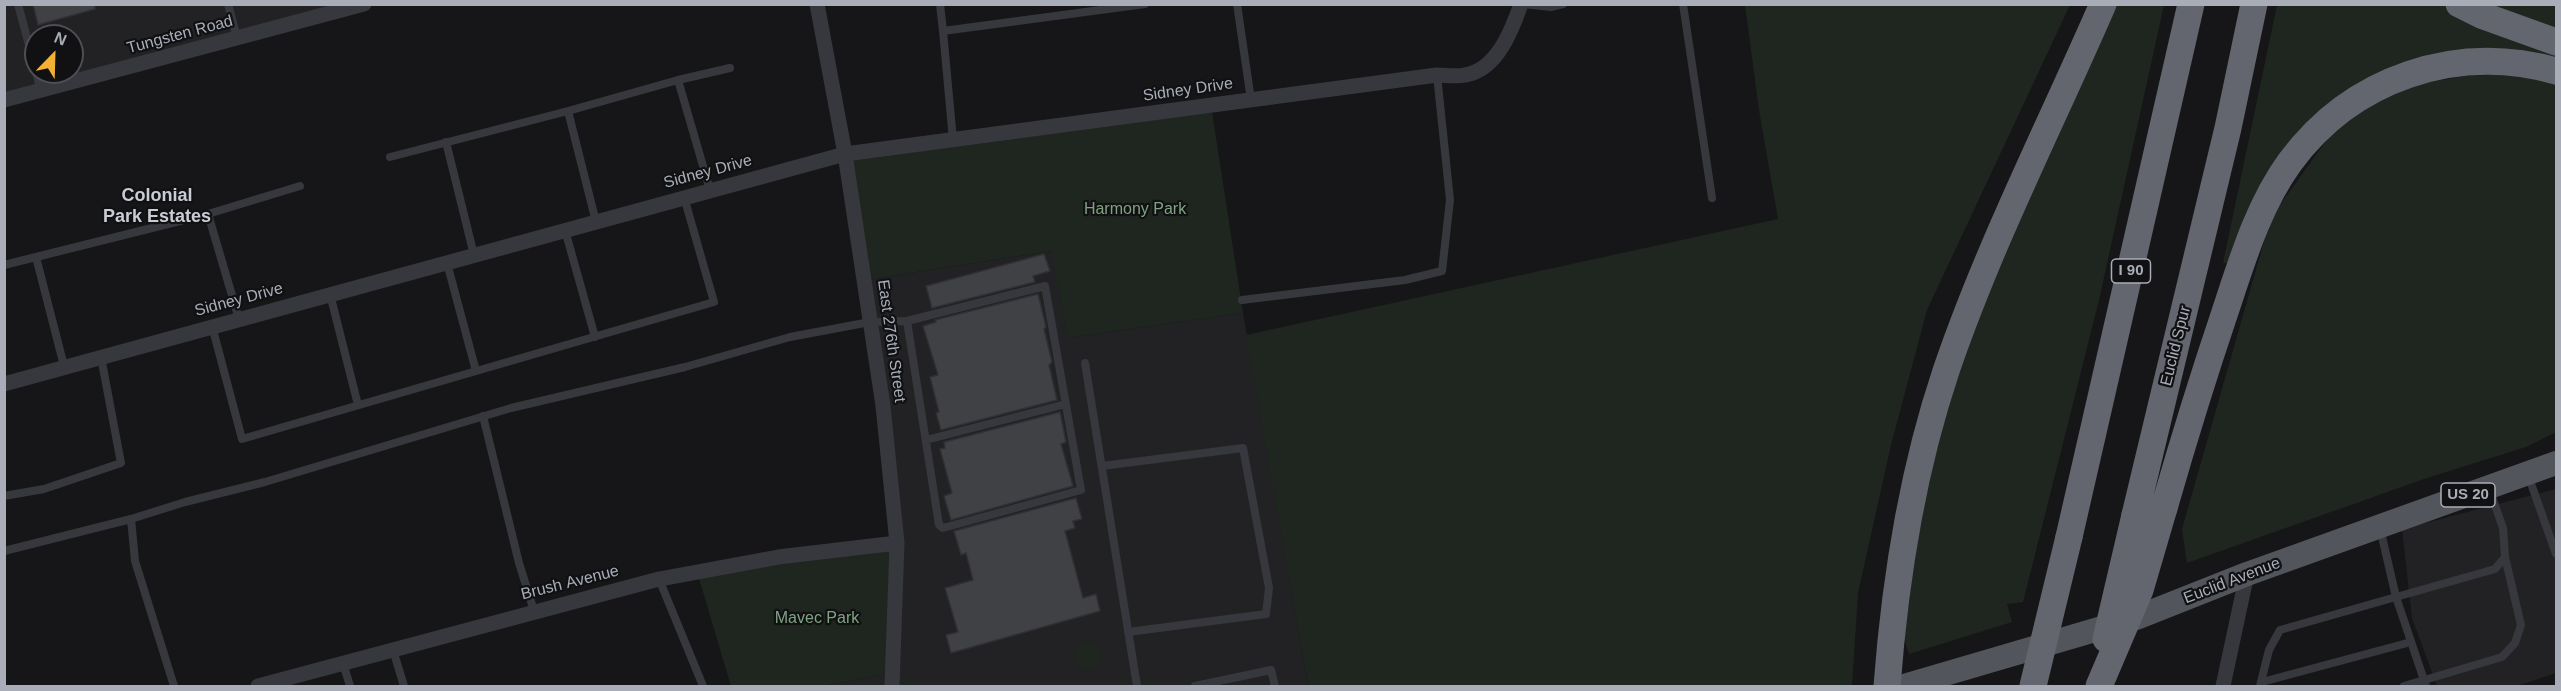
<!DOCTYPE html>
<html>
<head>
<meta charset="utf-8">
<style>
  body { margin:0 }
  #map { position:relative; width:2561px; height:691px; overflow:hidden; background:#161618; font-family:Helvetica,sans-serif }
  canvas { display:block }
  .frame { position:absolute; inset:0; border:6px solid #a8adb8; pointer-events:none }
  .north { position:absolute; left:24px; top:24px; width:60px; height:60px; box-sizing:border-box; background:#111113; border:2px solid #4d4f55; border-radius:50%; rotate:23deg; font-size:16px; font-weight:700; line-height:24px; text-align:center; color:#a8adb8 }
  .north::after { content:''; display:block; margin:auto; width:21px; height:27px; background:#f2b134; clip-path:polygon(50% 0,100% 100%,50% 72%,0 100%) }
</style>
</head>
<body>
<div id="map">
<canvas width="2561" height="691"></canvas>
<div class="frame"></div>
<div class="north">N</div>
</div>
<script>
const g = document.querySelector('canvas').getContext('2d');
g.lineJoin = 'round';
function paint(path, color) { g.fillStyle = color; g.fill(path, 'evenodd'); }
function strokePath(path, color, width, dash) { g.strokeStyle = color; g.lineWidth = width; g.lineCap = dash ? 'butt' : 'round'; g.setLineDash(dash || []); g.stroke(path); }
function drawText(font, color, halo, rows, align = 'center') {
  g.font = font + ' Helvetica,sans-serif'; g.lineWidth = 4.5; g.setLineDash([]); g.textBaseline = 'middle'; g.strokeStyle = halo; g.fillStyle = color; for (const [text, x, y, turn = 0] of rows) {
    g.save(); g.translate(x, y); g.rotate((+turn || 0) * Math.PI / 180); g.textAlign = isNaN(turn) ? turn : align; if (halo) g.strokeText(text, 0, 0); g.fillText(text, 0, 0); g.restore();
  }
}
paint(new Path2D(`
  M5 5H364L5 100ZM36 36H72V72H36Z
  M1053 251 1067 338 1243 313 1308 686H824L892 672 897 543 864 280Z
  M2556 489V673L2517 686H2437L2412 618 2402 529Z`), '#222225');
paint(new Path2D(`
  M1745 5H2070L1927 310 1891 445 1858 593 1852 686H1308L1246 335 1778 219 1759 110Z
  M2112 5H2164L2099 300 2023 602 2007 604 2012 622 1909 654 1904 638 1918 534 1943 419 1982 310Z
  M2277 5H2443L2471 22 2556 51V60L2351 92 2233 264 2223 263Z
  M2484 5H2556V29Z
  M2532 73 2556 83V432L2526 447 2427 478 2187 563 2182 529 2271 217 2334 130 2377 97 2418 84 2466 76Z
  M1211 105 1243 313 1067 338 1052 251 864 280 845 154Z
  M897 543 892 672 824 686H731L697 572Z
  M1095 641 1103 664 1079 671 1073 646Z`), '#1e261f');
const building = new Path2D(`
  M33 4H95V9L38 25Z
  M1044 254 1050 271 1033 276 1035 282 932 308 926 286Z
  M1038 294 1046 327 1044 329 1052 362 1049 365 1057 400 941 430 936 413 939 412 930 377 938 375 923 326 936 322 935 320Z
  M1060 412 1066 442 1061 444 1073 486 951 520 944 496 952 493 940 449 945 448 944 442Z
  M1076 498 1082 519 1073 521 1075 528 1065 531 1083 598 1096 594 1100 611 951 653 946 635 958 632 945 588 973 580 966 553 961 555 954 531Z`);
paint(building, '#404145');
strokePath(building, '#303034', 1.5);
strokePath(new Path2D(`
  M18 4 41 91
  M228 4 237 38
  M940 4 943 31 1145 4
  M1237 4 1251 100
  M1523 4 1551 7 1563 4
  M1683 4 1712 198
  M943 31 953 140
  M446 142 474 255
  M390 157 568 111
  M710 190 678 80 730 68
  M208 214 300 186
  M596 222 568 111 678 80
  M565 230 595 337
  M36 257 64 366
  M447 263 476 371
  M4 265 208 214 239 319
  M330 294 358 405
  M1242 300 1405 280 1442 271 1450 200 1437 75
  M212 326 242 439 714 302 684 197
  M1085 363 1137 686
  M483 416 519 563 534 611
  M926 440 1066 404
  M1102 466 1243 448 1269 588 1266 614 1128 632
  M2528 475 2556 554
  M4 496 44 489 121 463 101 357
  M131 519 185 502 265 482 511 408 685 367 790 337 870 322 907 321 1045 286 1081 490 943 528 939 525 907 321
  M4 551 131 519 135 561 174 686
  M659 579 703 686
  M393 650 404 686
  M343 663 350 686
  M2262 682 2411 642
  M1195 686 1271 670 1275 686
  M2260 686 2269 650 2280 630 2396 597 2380 528
  M2404 686 2502 657 2515 643 2521 625 2505 557
  M2426 686 2396 597 2495 569 2505 557 2503 528 2490 491`), '#37383d', 8);
strokePath(new Path2D(`
  M817 4 845 154 883 406 897 543 892 686
  M4 100 364 4
  M4 384 845 154 1437 75C1446 75 1456 77 1465 75 1497 70 1512 30 1521 4
  M258 686 659 579 778 557 897 543
  M2223 686 2247 574`), '#37383d', 15);
strokePath(new Path2D(`
  M1904 686 2136 618 2247 574 2556 463`), '#53555c', 24);
strokePath(new Path2D(`
  M2459 4 2481 15 2556 42
  M2164 508C2183 442 2203 377 2225 312 2242 261 2258 206 2290 162 2352 78 2456 43 2556 71
  M2135 515 2228 128 2254 4
  M2069 537 2191 4
  M1887 686C1895 580 1912 472 1946 371 1989 245 2050 126 2103 4`), '#63666e', 27);
strokePath(new Path2D(`
  M2106 639 2135 515
  M2033 686 2069 537
  M2099 686 2140 590 2164 508`), '#63666e', 27);
for (const [x, y, w] of [
  [2131,271,39],
  [2468,495,54]
]) { const box = new Path2D(); box.roundRect(x - w / 2, y - 12, w, 24, 4.5); g.fillStyle = '#111113'; g.fill(box); strokePath(box, '#a8adb8', 1.5); }
drawText('bold 15px', '#a8adb8', null, [
  ["I 90",2131,271],
  ["US 20",2468,495]
]);
drawText('16px', '#a8adb8', '#111113', [
  ["Tungsten Road",180,35,-15],
  ["Sidney Drive",1188,90,-8],
  ["Sidney Drive",708,172,-15],
  ["Sidney Drive",239,300,-15],
  ["East 276th Street",891,341,82],
  ["Euclid Spur",2176,346,-76],
  ["Euclid Avenue",2232,581,-21],
  ["Brush Avenue",570,583,-14]
]);
drawText('16px', '#7fa381', '#111113', [
  ["Harmony Park",1135,210],
  ["Mavec Park",817,619]
]);
drawText('bold 18px', '#c9ccd4', '#111113', [
  ["Colonial",157,196],
  ["Park Estates",157,217]
]);
</script>
</body>
</html>
